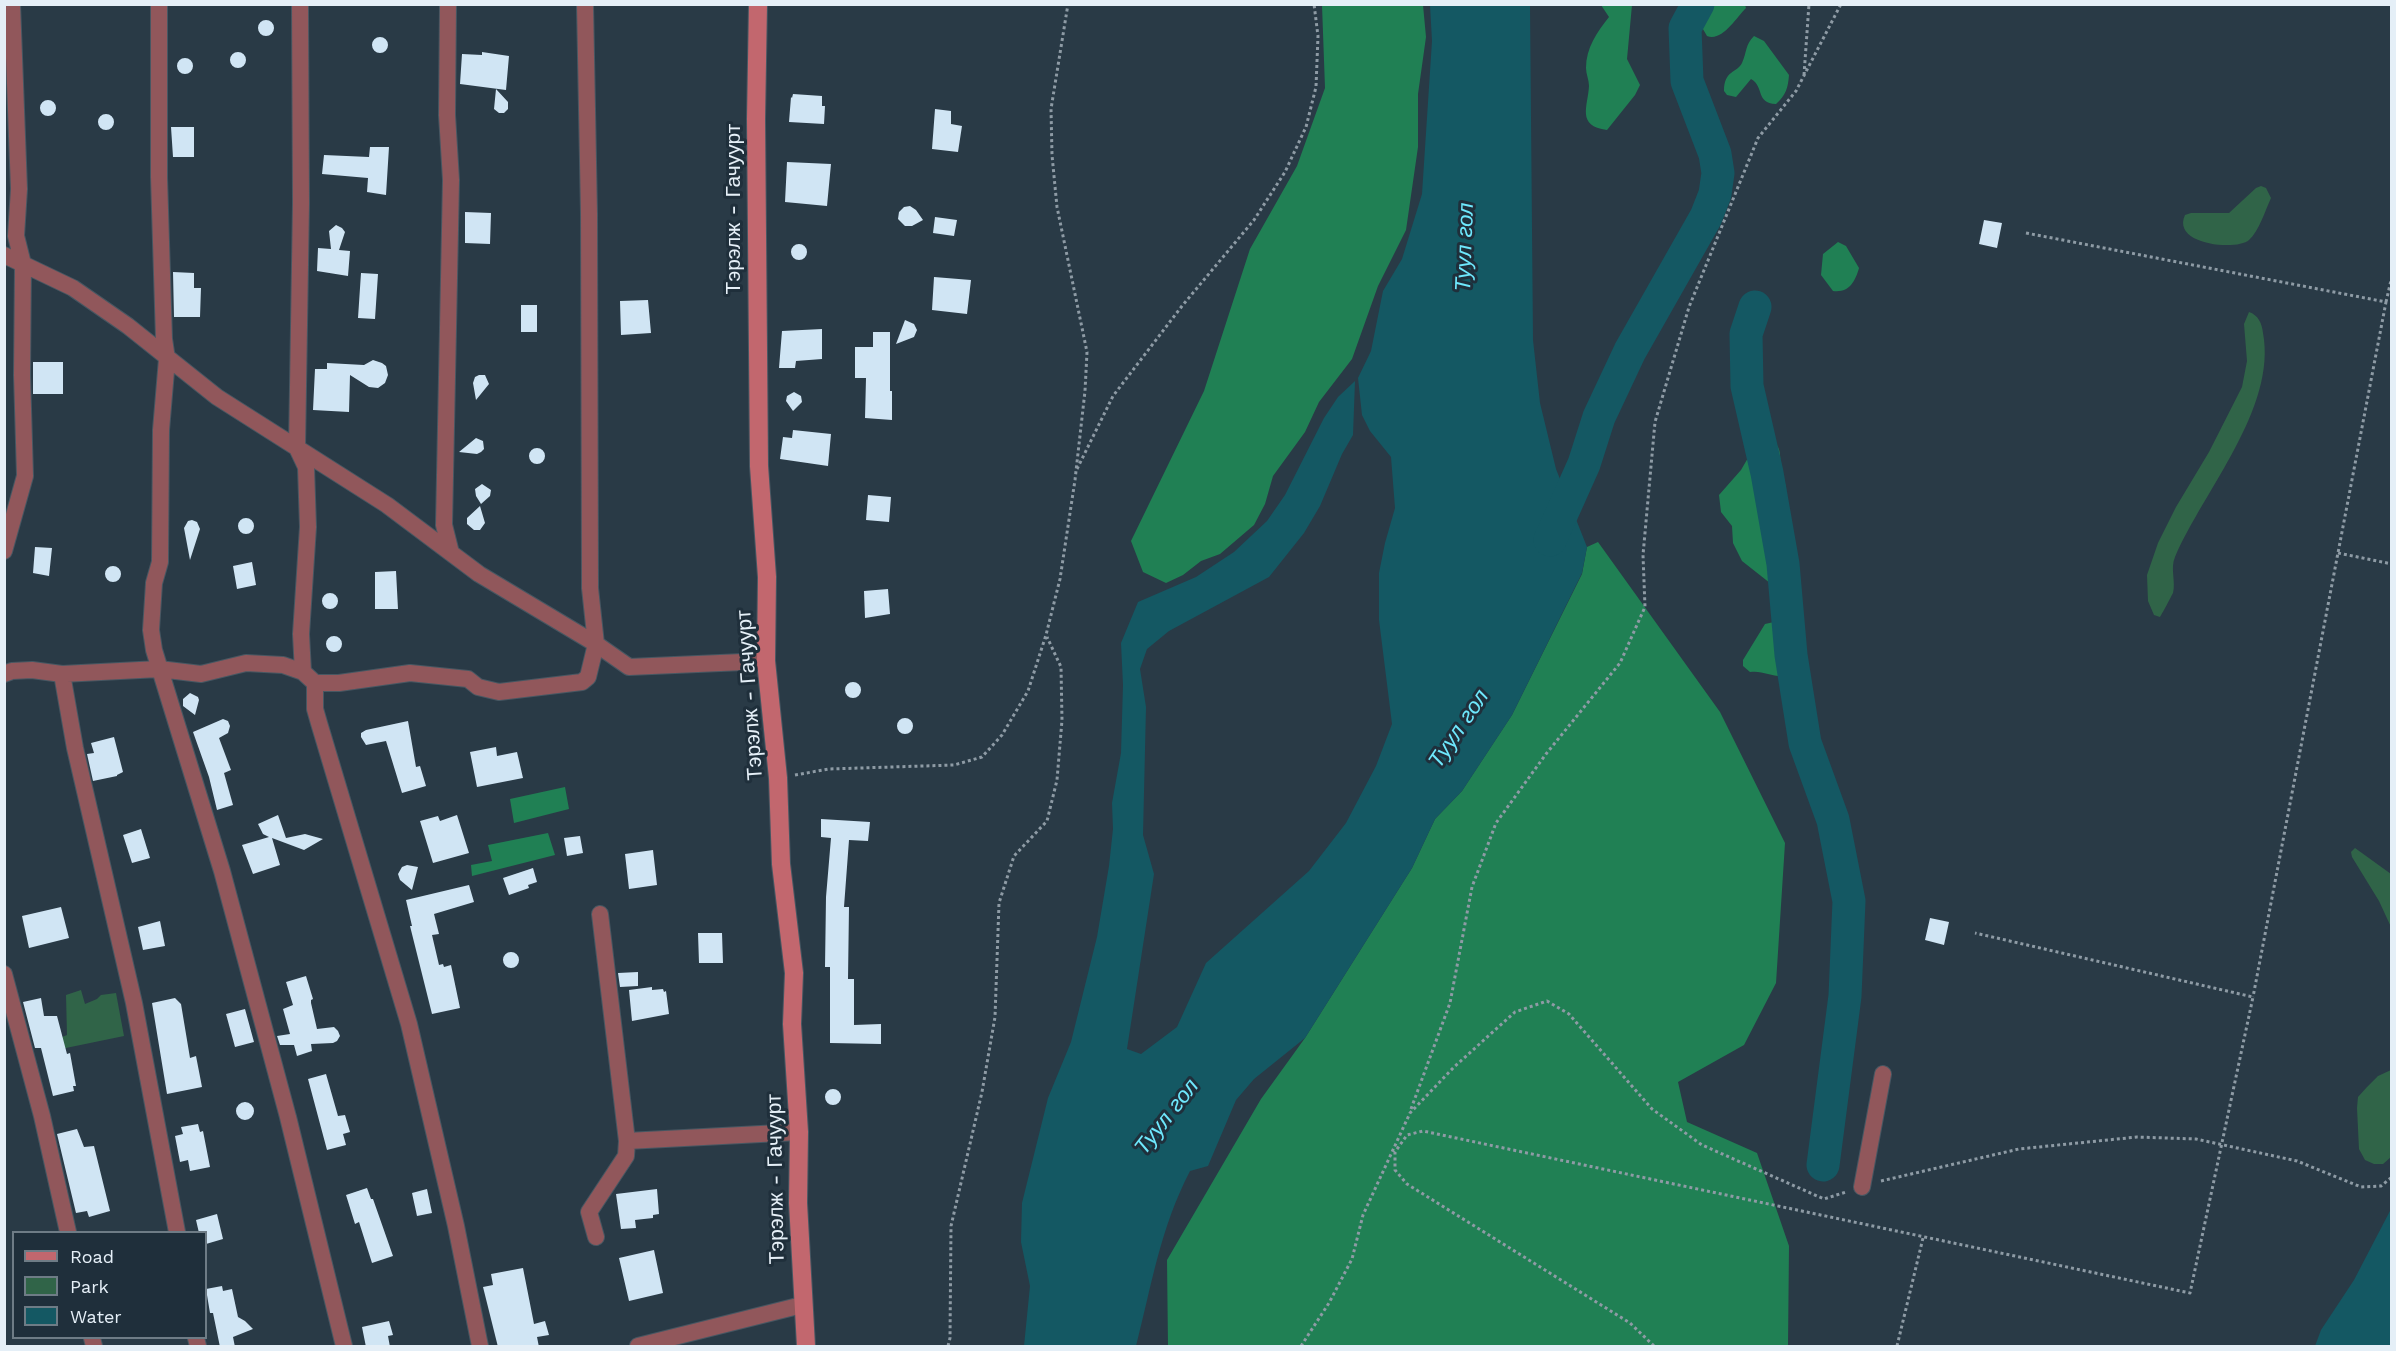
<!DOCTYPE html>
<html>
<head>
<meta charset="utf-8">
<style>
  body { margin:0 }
  #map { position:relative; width:2396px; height:1351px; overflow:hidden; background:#293a46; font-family:"Work Sans",sans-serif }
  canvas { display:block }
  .frame { position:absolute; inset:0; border:6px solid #e5eff7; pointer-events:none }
  .legend { position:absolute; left:12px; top:1231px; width:195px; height:108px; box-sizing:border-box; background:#1f2f3b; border:2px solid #6e7c86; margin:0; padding:8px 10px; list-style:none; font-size:18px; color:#e5eff7 }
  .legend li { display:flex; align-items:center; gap:12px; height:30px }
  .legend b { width:30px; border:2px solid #6e7c86 }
</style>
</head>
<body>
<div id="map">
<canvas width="2396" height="1351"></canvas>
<div class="frame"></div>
<ul class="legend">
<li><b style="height:8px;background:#c2676e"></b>Road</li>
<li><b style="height:16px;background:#306448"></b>Park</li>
<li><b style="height:16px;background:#145863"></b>Water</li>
</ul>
</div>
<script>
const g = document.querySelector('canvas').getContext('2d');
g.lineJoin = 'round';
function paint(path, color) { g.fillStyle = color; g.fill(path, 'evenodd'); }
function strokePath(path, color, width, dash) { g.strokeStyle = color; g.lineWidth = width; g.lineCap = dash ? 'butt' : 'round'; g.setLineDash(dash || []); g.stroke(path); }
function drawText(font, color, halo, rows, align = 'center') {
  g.font = font + ' "Work Sans",sans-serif'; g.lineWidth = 6; g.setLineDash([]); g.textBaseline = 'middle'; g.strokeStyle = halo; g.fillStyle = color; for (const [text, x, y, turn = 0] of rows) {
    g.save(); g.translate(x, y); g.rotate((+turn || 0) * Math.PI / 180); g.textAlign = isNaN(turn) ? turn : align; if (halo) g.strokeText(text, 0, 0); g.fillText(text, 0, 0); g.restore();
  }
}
paint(new Path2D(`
  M2261 186 2266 188 2271 198C2265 211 2259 231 2249 240 2237 251 2171 245 2185 215L2191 213H2229L2256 188Z
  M2249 312C2258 315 2262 323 2263 333 2277 408 2204 490 2175 557 2170 568 2176 582 2173 593 2172 595 2161 616 2160 617L2154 615 2148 601 2147 575 2158 543 2176 507 2209 452 2242 387 2247 361 2244 324Z
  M2355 848 2391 874V927L2379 901 2352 857 2351 852Z
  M81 990 85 1004 97 999 101 995 116 993 124 1036 61 1049 60 1038 67 1035 66 995Z
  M2391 1070V1157L2383 1164H2374L2365 1160 2359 1149 2357 1108 2358 1097 2367 1087 2378 1076Z`), '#306448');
paint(new Path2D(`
  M1322 5H1423L1426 37 1418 94V147L1406 230 1378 286 1352 359 1319 402 1305 432 1273 476 1265 504 1254 525 1220 554 1201 561 1183 575 1166 583 1143 572 1131 541 1204 391 1250 249 1297 166 1325 88Z
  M1601 5H1632L1627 59 1640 85 1635 95 1607 130C1576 126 1588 106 1589 86 1589 80 1586 74 1586 68 1586 48 1597 32 1609 17Z
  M1713 5H1745L1746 8C1736 18 1722 42 1707 36L1700 24Z
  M1754 36 1764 41 1789 75C1788 88 1786 95 1776 104 1755 103 1765 87 1751 79L1736 97 1727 95 1724 91C1724 70 1737 73 1742 63 1747 52 1745 45 1754 36Z
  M1838 242 1846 246 1859 268C1855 282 1849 293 1833 291L1821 275 1823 254Z
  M1766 436C1785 447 1778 455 1782 472 1783 478 1786 484 1786 490 1786 499 1782 510 1783 519 1786 540 1821 580 1775 587L1742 561 1733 543 1732 526 1721 512 1719 495 1741 470 1752 451Z
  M1598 542 1720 712 1785 843 1776 983 1744 1045 1678 1082 1687 1122 1757 1153 1789 1246 1788 1346H1168L1167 1260 1261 1099 1305 1038 1412 868 1435 819 1462 791 1512 715 1582 574 1587 547Z
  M1774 622C1785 637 1788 658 1784 676 1772 677 1762 670 1750 672L1743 666V660L1765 624Z
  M565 787 569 809 514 823 510 799Z
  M548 833 555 855 472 876 471 865 492 861 488 845Z`), '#208054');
paint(new Path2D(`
  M1430 5H1530L1533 340 1540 403 1556 469 1587 547 1582 573 1512 715 1462 791 1435 819 1412 868 1305 1038 1254 1079 1236 1100 1208 1166 1190 1171C1160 1229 1152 1284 1136 1346H1024L1030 1286 1021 1242 1022 1203 1048 1098 1071 1042 1097 937 1109 866 1113 829 1112 803 1121 753 1123 685 1121 643 1138 602 1196 577 1234 552 1267 521 1285 495 1324 418 1338 397 1355 381 1353 435 1342 454 1320 506 1304 533 1269 577 1169 631 1147 649 1140 669 1146 707 1143 835 1154 874 1127 1049 1141 1054 1177 1027 1206 963 1309 871 1346 823 1376 766 1392 724 1379 620V573L1385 543 1395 508 1391 457 1370 431 1362 415 1358 378 1371 351 1383 291 1402 259 1422 194 1432 41Z
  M2391 1209V1346H2315L2321 1330 2354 1280Z`), '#145863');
strokePath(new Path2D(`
  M1755 307 1746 334 1747 386 1767 473 1783 564 1791 655 1805 743 1833 820 1849 901 1845 996 1823 1165
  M1550 540 1584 464 1599 417 1630 351 1706 217 1715 194 1718 173 1715 154 1687 81 1685 28 1698 4`), '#145863', 33);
paint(new Path2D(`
  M258 28a8 8 0 1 1 16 0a8 8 0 1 1-16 0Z
  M372 45a8 8 0 1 1 16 0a8 8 0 1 1-16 0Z
  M482 52 509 56 506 90 460 84 462 54 482 55Z
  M230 60a8 8 0 1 1 16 0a8 8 0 1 1-16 0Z
  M177 66a8 8 0 1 1 16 0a8 8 0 1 1-16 0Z
  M496 89 508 102V109L504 113H499L494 109Z
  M793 94 822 96V106H825L824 124 789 122 791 97 792 98Z
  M40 108a8 8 0 1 1 16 0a8 8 0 1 1-16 0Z
  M935 109 951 111V124L962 126 958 152 932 149Z
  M98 122a8 8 0 1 1 16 0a8 8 0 1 1-16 0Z
  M171 127H194V157H173Z
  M370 147H389L386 195 367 192 368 178 322 174 324 155 369 157Z
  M787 162 831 164 827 206 785 202Z
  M910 206 916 210 923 220 912 226H905L898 219 899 212 904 207Z
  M465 212 491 213 490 244 465 243Z
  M935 217 957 220 954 236 933 233Z
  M1984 220 2002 223 1997 248 1979 244Z
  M336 225 342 228 345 232 339 250 350 251 348 276 317 271 318 248 331 249 329 231Z
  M791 252a8 8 0 1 1 16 0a8 8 0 1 1-16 0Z
  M173 272 194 273V288H201L200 317H174Z
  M361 273 378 274 375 319 358 318Z
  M934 277 971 280 967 314 932 310Z
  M648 300 651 333 621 335 620 301Z
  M521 305H537V332H521Z
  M905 320 914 324 917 330 914 337 896 344Z
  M822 329V359L796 361 795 368H779L782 331Z
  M873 332H890V391H892V420L865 418 866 378H855V347H873Z
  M373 360 382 363 386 366 388 375 385 383 378 388 369 387 350 375 349 412 313 410 315 369H327V363L364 365Z
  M33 362H63V394H33Z
  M479 375H485L489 384 476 400 473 383 475 377Z
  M794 392 801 396 802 402 793 411 786 401 787 396Z
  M793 430 831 434 828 466 780 459 783 437 792 438Z
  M476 438 483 441 484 449 481 452 477 454 459 452Z
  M529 456a8 8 0 1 1 16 0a8 8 0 1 1-16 0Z
  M482 484 491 490 490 496 481 504 476 496 475 489Z
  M868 495 891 497 889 522 866 520Z
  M480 506 485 523 480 530H474L467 524V518Z
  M238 526a8 8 0 1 1 16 0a8 8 0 1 1-16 0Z
  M192 520 197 522 200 529 190 560 184 528 188 521Z
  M35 547 52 548 49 576 33 573Z
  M252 562 256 585 237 589 233 566Z
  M105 574a8 8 0 1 1 16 0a8 8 0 1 1-16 0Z
  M396 571 398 609H375V572Z
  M888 589 890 614 865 618 864 591Z
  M322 601a8 8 0 1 1 16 0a8 8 0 1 1-16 0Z
  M326 644a8 8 0 1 1 16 0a8 8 0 1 1-16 0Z
  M845 690a8 8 0 1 1 16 0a8 8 0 1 1-16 0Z
  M190 693 198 697 199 700 195 715 183 706V699Z
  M897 726a8 8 0 1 1 16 0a8 8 0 1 1-16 0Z
  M223 719 228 721 230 726 228 733 219 738 231 770 224 773 233 805 217 810 209 777 193 732Z
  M408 721 416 767 420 766 426 786 402 793 386 741 366 745 361 737V733L366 730Z
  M114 737 123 772 117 775V776L93 781 87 754 94 753 91 743Z
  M496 747 497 756 517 752 523 778 477 787 470 752Z
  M278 815 286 838 305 834 323 839 304 850 272 838 280 865 253 874 242 845 269 837 263 834 258 824Z
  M457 815 469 853 433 863 420 821 438 816 440 821Z
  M821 819 870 822 868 841 849 840 844 907H849L848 979H854V1025L881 1024V1044L830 1043V967H825L826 897 831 838 821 837Z
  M141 829 150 858 132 863 123 835Z
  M580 836 583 853 567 856 564 838Z
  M653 850 657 885 629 889 625 854Z
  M407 865 418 867 412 890 400 880 398 874 402 867Z
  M533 868 537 882 528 885 529 888 509 895 503 878Z
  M469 885 474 902 434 914 439 934 432 935 439 965 443 964 444 967 451 965 460 1008 432 1014 410 926H412L406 900Z
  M61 907 69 938 29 948 22 916Z
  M1930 918 1949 922 1944 945 1925 940Z
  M160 921 165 946 143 950 138 927Z
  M698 933H722L723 963H699Z
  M503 960a8 8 0 1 1 16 0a8 8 0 1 1-16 0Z
  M638 972V986L620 987 618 973Z
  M306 976 313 999 311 1000V1003L317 1029 334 1027 338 1031 340 1036 337 1041 333 1043 311 1044 312 1051 297 1056 294 1045H280L277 1036 290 1034 283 1009 293 1005 286 982Z
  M652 987V990L663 989 664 992 666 991 669 1014 632 1021 629 990Z
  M41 998 44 1016H57L67 1054 70 1053 76 1086H73L74 1091 53 1096 41 1048H35L23 1002Z
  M175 998 181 1004 190 1058 196 1056 202 1087 167 1094 152 1003Z
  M245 1009 254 1042 235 1047 226 1014Z
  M326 1074 338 1116 345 1115 350 1132 343 1134 346 1145 327 1150 308 1079Z
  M825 1097a8 8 0 1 1 16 0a8 8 0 1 1-16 0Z
  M236 1111a9 9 0 1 1 18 0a9 9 0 1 1-18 0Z
  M198 1124 200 1132 203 1131 210 1167 190 1171 188 1160 180 1162 175 1136 183 1134 181 1127Z
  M77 1129 84 1147 94 1146 110 1211 89 1217 87 1211 76 1213 57 1134Z
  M367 1188 371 1199H373L393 1256 372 1263 359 1222 355 1224 346 1195Z
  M427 1189 432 1213 417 1216 412 1193Z
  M657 1189 659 1214 653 1215V1218L635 1220 636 1228 621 1229 616 1194Z
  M217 1214 223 1239 206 1244V1233H199L196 1220Z
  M654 1250 663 1293 629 1301 619 1258Z
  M523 1268 534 1324 545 1321 549 1335 537 1337 539 1347H498L483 1287 493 1285 491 1274Z
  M222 1286 223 1291 232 1289 238 1317 245 1321 253 1329 233 1337 235 1347H220L213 1313H210L206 1289Z
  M389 1321 393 1335 388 1336 390 1347H366L362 1327Z`), '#d0e5f4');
const street = new Path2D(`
  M159 4V177L164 339 167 359 161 430 160 562 154 583 151 630 154 650 222 871 288 1117 344 1346
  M300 4 301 203 297 448 306 467 308 527 301 634 303 672
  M448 4 447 115 451 180 444 525 451 553
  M585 4 589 214 590 588 596 644 629 667 766 661
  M4 255 73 288 128 326 217 397 387 505 479 574 596 644 588 677 582 682 499 692 478 687 468 679 410 673 339 683H315L303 672 283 665 246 663 201 674 159 669 62 674 32 670 12 671 4 674
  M4 551 25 476 22 375 23 264 16 236 19 189 12 4
  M62 674 75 748 134 1003 177 1232
  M315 683V709L319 723 409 1024 456 1226 480 1346
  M600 914 627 1141 799 1132
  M4 974 42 1116 68 1232
  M1862 1187 1883 1074
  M596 1237 589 1212 626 1156 627 1141
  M92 1338 94 1346
  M196 1338 198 1346
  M638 1346 802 1305`);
const secondary = new Path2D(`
  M758 4 756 119 759 466 767 577 766 661 778 778 781 864 794 973 792 1024 799 1132 798 1203 806 1346`);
strokePath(street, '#475762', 18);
strokePath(secondary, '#475762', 20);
strokePath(new Path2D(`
  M1804 75 1809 4
  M2026 233 2386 302 2253 997
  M2386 302 2392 276
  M1077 469 1113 396 1182 306 1254 220 1285 172 1306 127 1316 87 1318 36 1314 4
  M2338 553 2392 564
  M795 775 829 769 954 765 982 757 1002 735 1028 691 1046 635 1060 579 1075 480 1085 391 1087 352 1057 207 1052 155 1051 109 1068 4
  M1411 1109 1450 1003 1472 887 1496 823 1546 754 1620 663 1645 607 1643 555 1655 422 1689 307 1758 138 1796 91 1841 4
  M1881 1181 2019 1149 2137 1137 2196 1139 2297 1161 2361 1187 2381 1186 2392 1177
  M948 1346 950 1338 951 1226 982 1092 995 1017 999 903 1014 856 1047 821 1057 780 1062 720 1061 667 1047 637
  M1301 1346 1329 1303 1352 1259 1363 1215 1410 1113 1454 1067 1515 1012 1547 1001 1569 1014 1652 1109 1702 1145 1824 1199 1846 1192
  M1654 1346 1630 1323 1407 1184 1395 1170V1152L1407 1135 1423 1131 2190 1293 2253 997 1975 933
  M1897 1346 1923 1238`), '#8e9ba5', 3, [3, 3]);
strokePath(street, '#91575b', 16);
strokePath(secondary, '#c2676e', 18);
drawText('21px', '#e5eff7', '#1f2f3b', [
  ["Тэрэлж - Гачуурт",734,209,-90],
  ["Тэрэлж - Гачуурт",750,695,-94],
  ["Тэрэлж - Гачуурт",776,1179,-91]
]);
drawText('italic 22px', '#6ee8fd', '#1f2f3b', [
  ["Туул гол",1465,247,-88],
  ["Туул гол",1459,729,-56],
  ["Туул гол",1167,1117,-52]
]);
</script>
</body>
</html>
